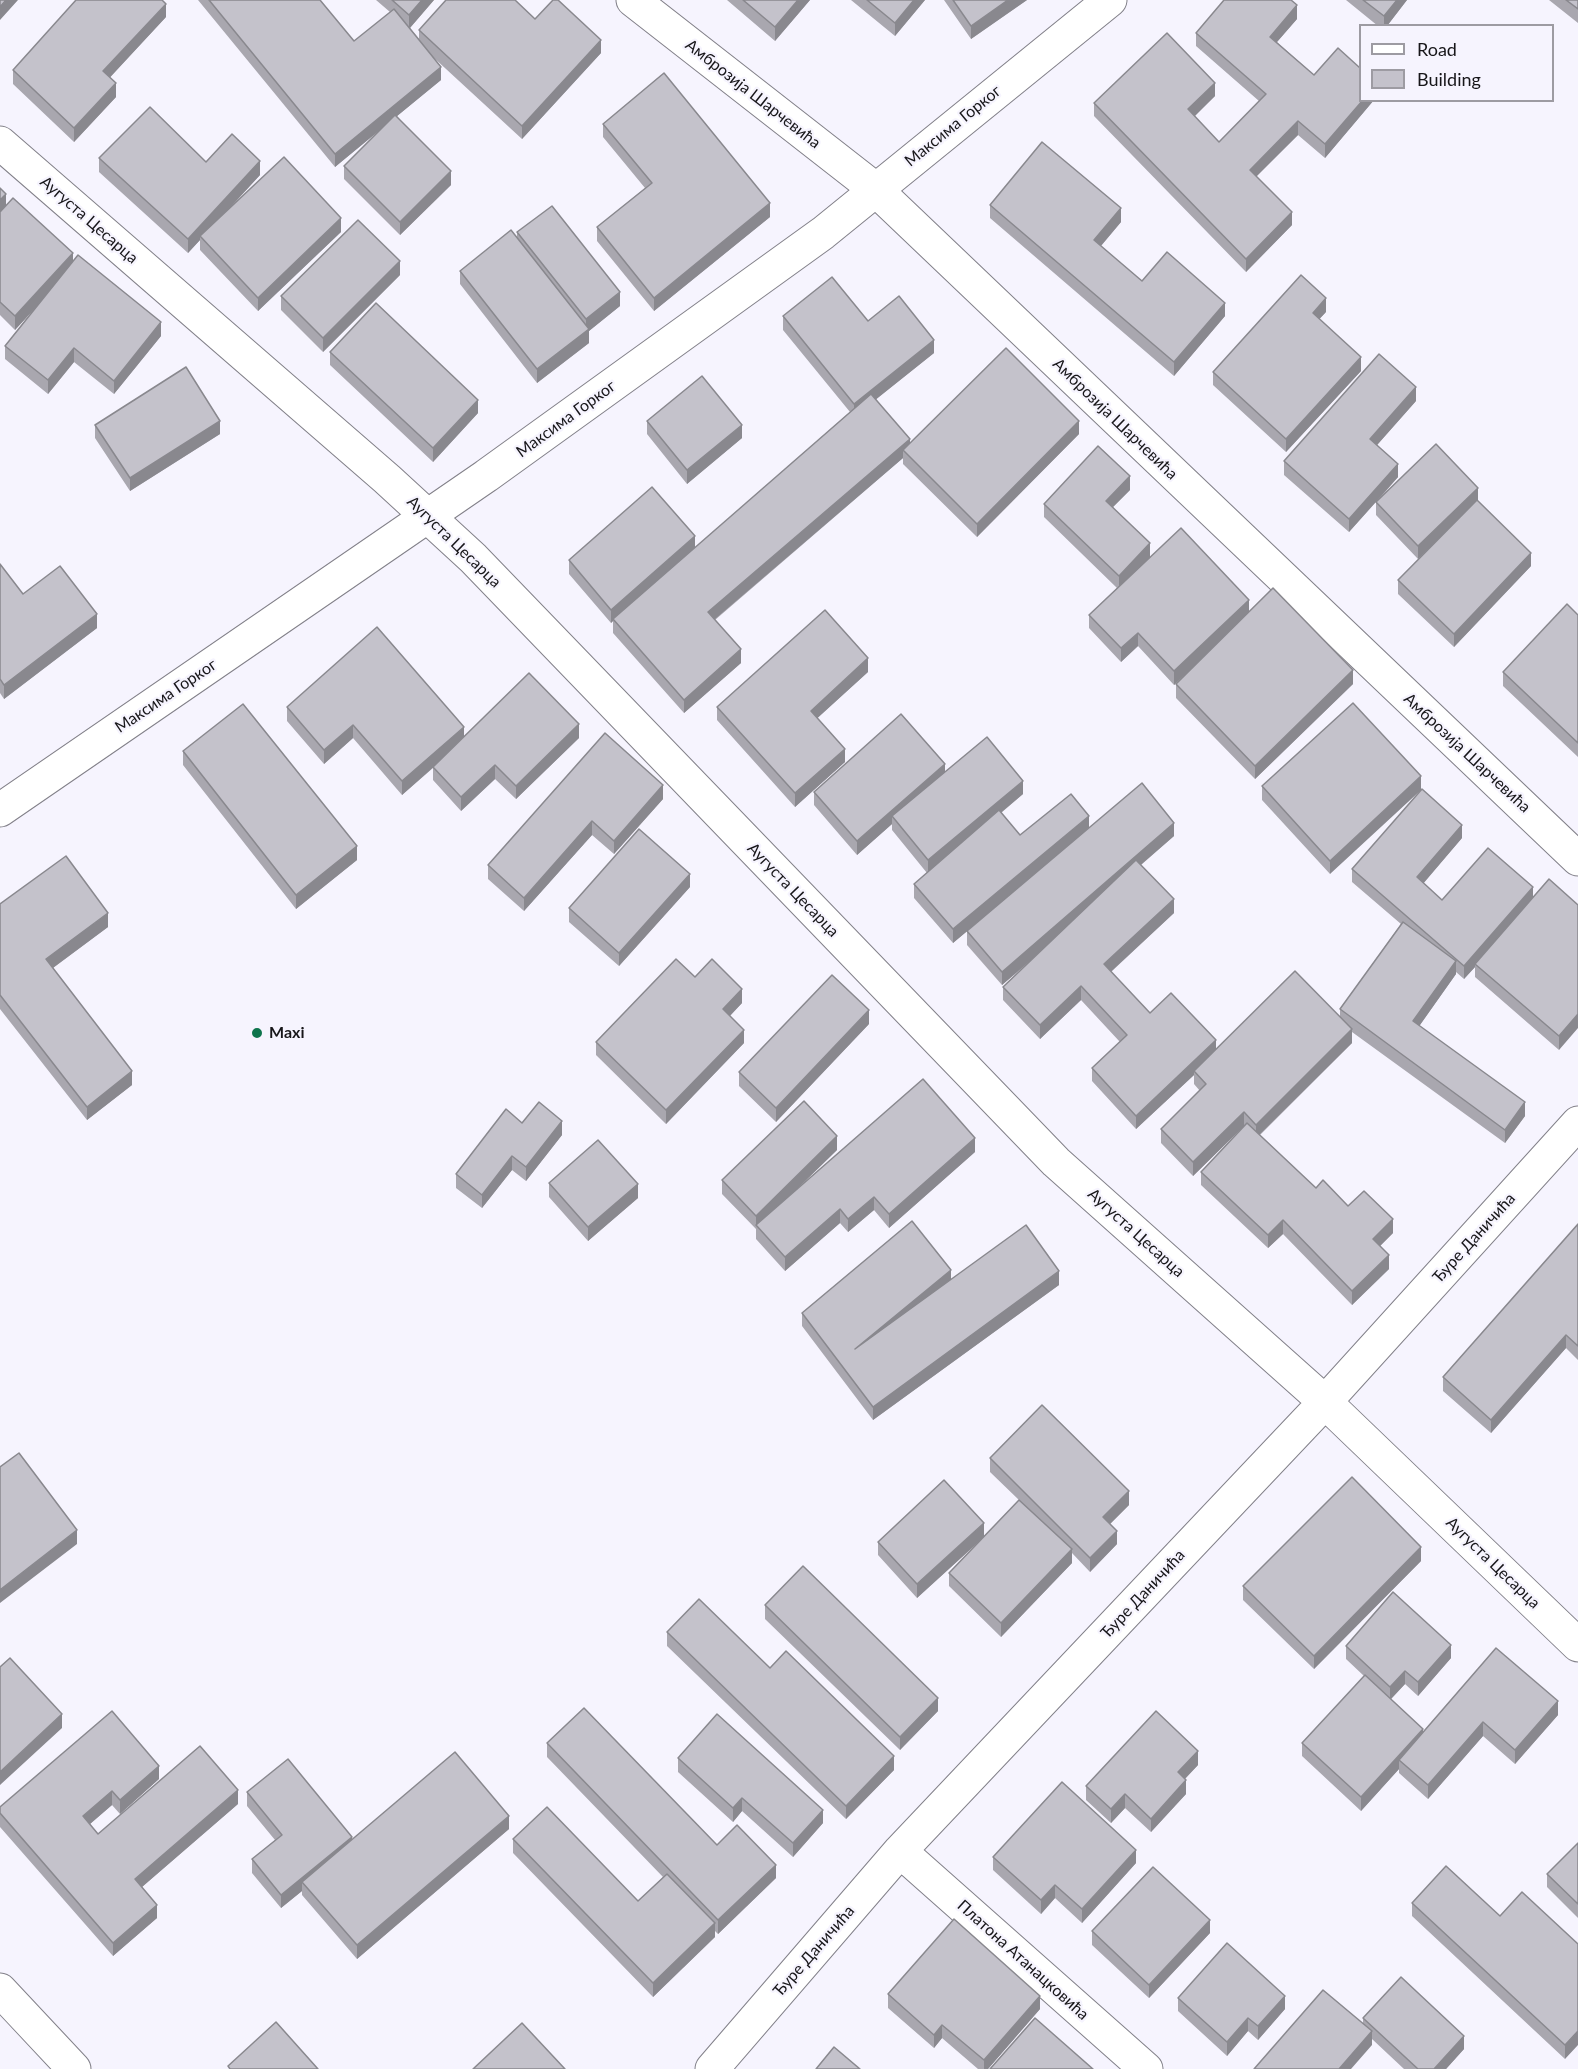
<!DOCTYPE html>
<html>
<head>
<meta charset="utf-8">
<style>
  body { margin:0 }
  #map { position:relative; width:1578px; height:2069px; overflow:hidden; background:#f6f4fe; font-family:Lato,sans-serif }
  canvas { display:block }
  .legend { position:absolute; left:1359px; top:24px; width:195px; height:78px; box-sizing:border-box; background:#f6f4fe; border:2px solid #9d9ba2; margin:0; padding:8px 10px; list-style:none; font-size:18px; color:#171619 }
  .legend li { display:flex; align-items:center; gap:12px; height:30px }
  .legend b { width:30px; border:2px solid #9d9ba2 }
</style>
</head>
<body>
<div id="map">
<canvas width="1578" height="2069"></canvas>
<ul class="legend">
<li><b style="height:8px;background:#fff"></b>Road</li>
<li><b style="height:16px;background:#c4c2cb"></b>Building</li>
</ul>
</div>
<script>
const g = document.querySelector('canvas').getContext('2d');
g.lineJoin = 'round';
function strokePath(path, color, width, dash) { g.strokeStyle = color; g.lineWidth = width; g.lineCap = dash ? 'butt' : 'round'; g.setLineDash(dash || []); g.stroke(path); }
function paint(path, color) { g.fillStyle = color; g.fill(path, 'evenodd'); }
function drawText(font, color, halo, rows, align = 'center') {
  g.font = font + ' Lato,sans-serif'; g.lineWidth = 4.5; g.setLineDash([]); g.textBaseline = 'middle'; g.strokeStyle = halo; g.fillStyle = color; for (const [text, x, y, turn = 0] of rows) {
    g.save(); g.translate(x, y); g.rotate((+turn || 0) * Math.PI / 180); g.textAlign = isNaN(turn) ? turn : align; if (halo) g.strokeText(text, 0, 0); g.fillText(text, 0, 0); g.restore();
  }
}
const street = new Path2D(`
  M633 0 875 189 1578 859
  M0 143 387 479 473 558 1056 1162 1325 1402 1578 1645
  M900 1851 1146 2069
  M0 1990 74 2069
  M712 2069 900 1851 1325 1402 1578 1123`);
const secondary = new Path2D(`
  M0 810 486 476 823 233 1110 0`);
strokePath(street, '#828089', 35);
strokePath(secondary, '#828089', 35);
strokePath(street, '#fff', 33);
strokePath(secondary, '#fff', 33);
paint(new Path2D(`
  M198 0H320L354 41 390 12 376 0H434L410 28 419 39V30L535 19 601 53 522 139 433 57 441 80 397 116 451 185 400 235 344 179V166L378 131 335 167Z
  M727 0H810L775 41Z
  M851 0H925L895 36Z
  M944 0H1027L971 39Z
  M1346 0H1407L1387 26H1378Z
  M1549 0H1578V23Z
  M166 17 110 77 116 97 74 142 13 84V70Z
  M1297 19 1277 42 1314 75 1360 100H1374L1325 158 1298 135 1256 176 1292 225 1246 272 1094 116V103L1215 96 1194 116 1219 142 1259 101 1196 46V33Z
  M603 124 770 217 654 311 597 241V227L645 188 603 137Z
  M99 158 206 162 260 175 228 210 341 232 258 311 200 250V240L188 253 99 172Z
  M0 188 6 206 73 260 161 336 114 394 74 362 48 394 5 359V346L34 309 15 330 0 315Z
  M990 205 1121 222 1101 246 1142 281 1225 316 1174 376 990 218Z
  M517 232 620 306 589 331V343L537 383 460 284V271L517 238Z
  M400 275 323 352 281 310V296Z
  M1326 312 1319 319 1361 371 1286 452 1213 385V372Z
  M783 316 868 321 934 353 876 399 910 444 1079 434 977 537 903 464V458L715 620 741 663 684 713 613 633V621L611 623 569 574V560L695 548 850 412 783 330Z
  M330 352 478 413 433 462 330 365Z
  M1416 401 1377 445 1398 477 1380 498 1478 501 1531 566 1454 647 1398 594V580L1438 540 1418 559 1376 515V502L1349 532 1284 475V461Z
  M647 421 742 438 687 484 647 434Z
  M95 425 220 434 130 491 95 438Z
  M1130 490 1113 507 1150 557 1249 612 1353 684 1255 779 1176 698V684L1202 659 1174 685 1138 646 1121 662 1089 628V615L1117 588 1044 517V504Z
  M0 564 23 594 97 628 4 699 0 693Z
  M1578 615V757L1503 686V672Z
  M868 672 817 718 845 762 795 807 717 720V707Z
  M1353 703 1330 874 1262 800V786Z
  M287 707 464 736 579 738 516 799 495 779 461 811 433 780V768L402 795 353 738 324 764 287 721Z
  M605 733 663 799 614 854 592 835 524 911 488 879V865Z
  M183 751 357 860 296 909 183 765Z
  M945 772 1023 794 1001 813 1020 835 1089 828 1174 836 1141 865 1174 913 1111 972 1150 1013 1216 1049 1340 1017V1009L1401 924 1352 882V869L1462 838 1423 883 1442 900 1533 897 1578 905 1559 1050 1475 977V967L1464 979 1456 972V974L1419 1026 1525 1116 1505 1143 1352 1032V1043L1260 1135 1316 1188 1393 1233 1380 1246 1389 1269 1352 1305 1283 1234 1268 1248 1201 1185V1172L1243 1127 1193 1176 1161 1143V1129L1200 1091 1194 1084V1075L1136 1129 1092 1081V1068L1120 1042 1081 1000 1040 1039 1003 1000V987L1032 960 1002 985 967 945V931L968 930 953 943 914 898V884L927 873 892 830V824L857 855 814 805V792Z
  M690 887 619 966 569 922V908Z
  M0 904 108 927 53 968 132 1085 87 1120 0 1009Z
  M695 977 742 1003 730 1016 744 1043 666 1124 596 1055V1042Z
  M869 1024 776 1122 739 1086V1072Z
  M522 1123 562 1135 526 1181 512 1170 482 1208 456 1188V1174Z
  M837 1150 794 1192 975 1152 889 1228 874 1210 848 1232 840 1223 785 1271 756 1239V1229L722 1194V1180Z
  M549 1183 638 1198 588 1241 549 1197Z
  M1578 1224V1360L1566 1348 1491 1433 1443 1391V1377Z
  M951 1279 1059 1285 873 1420 802 1326V1313Z
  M990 1458 1129 1505 1110 1524 1117 1544 1090 1572 1072 1553V1563L1001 1637 949 1586V1573L1019 1500 990 1472Z
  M984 1537 917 1598 878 1555V1542Z
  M1421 1561 1314 1669 1243 1600V1586Z
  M765 1605 938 1711 900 1750 765 1619Z
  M667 1632 770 1668 894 1770 846 1819 667 1646Z
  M1346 1646 1451 1658 1418 1696 1405 1684 1391 1699 1423 1732 1496 1648 1558 1715 1515 1764 1483 1736 1428 1799 1399 1773V1769L1361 1811 1302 1756V1743L1364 1676 1346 1659Z
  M547 1743 717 1845 776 1878 718 1934 715 1931V1937L653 1997 513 1853V1839L638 1901 663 1877 547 1757Z
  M678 1758 823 1823 793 1857 742 1811 733 1822 678 1772Z
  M1198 1765 1185 1779 1186 1794 1151 1832 1125 1808 1111 1823 1086 1800V1786Z
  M159 1779 120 1814 112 1805 90 1824 98 1834 238 1804 142 1887 157 1918 113 1956 0 1827V1807Z
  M247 1792 352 1840 509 1829 357 1959 302 1895V1891L281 1908 252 1873V1859L275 1840 247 1806Z
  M1578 1843V1918L1547 1887V1874Z
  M993 1857 1136 1863 1082 1923 1055 1898 1041 1914 993 1870Z
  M1412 1903 1500 1916 1578 1944 1565 2059 1412 1916Z
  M1092 1931 1210 1933 1149 1998 1092 1945Z
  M888 1994 1040 2009 988 2069H978L942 2038 934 2048 888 2008Z
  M1178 1998 1285 2009 1258 2040 1248 2031 1227 2056 1178 2011Z
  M1363 2018 1464 2049 1446 2069H1404L1372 2039V2045L1363 2024Z`), '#a9a7af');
paint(new Path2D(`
  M6 0H18L0 20V7Z
  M422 0H434L409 29V15Z
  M798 0H810L775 41V27Z
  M914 0H925L895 36V23Z
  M1008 0H1027L971 39V26Z
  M1397 0H1407L1387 26H1384V16Z
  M166 4V17L103 85V71Z
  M1297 5V19L1270 50V37Z
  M601 40V53L522 139V126Z
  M441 67V80L335 167V154Z
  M116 83V97L74 142V128Z
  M1215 83V96L1188 123V109Z
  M1363 100H1374L1325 158V144Z
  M1298 121V135L1250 183V170Z
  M260 161V175L202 238 200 236V240L188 253V239Z
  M451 171V185L400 235V222Z
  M6 194V207L0 213V200Z
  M770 203V217L654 311V298Z
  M1121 208V222L1094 254V240Z
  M1292 212V225L1246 272V259Z
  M341 218V232L258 311V298Z
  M73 253V267L15 330V316Z
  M400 261V275L323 352V338Z
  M620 292V306L589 331V343L537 383V369L586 331V319Z
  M1326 298V312L1313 326V313Z
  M1225 303V316L1174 376V362Z
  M161 322V336L114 394V381Z
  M934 340V353L854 417V404Z
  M74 348V362L48 394V380Z
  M1361 357V371L1286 452V439Z
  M1416 387V401L1370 453V439Z
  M478 400V413L433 462V448Z
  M220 421V434L130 491V478Z
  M1079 421V434L977 537V524Z
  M742 425V438L687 484V470Z
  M910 439V452L903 450V458L708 625V612Z
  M1398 464V477L1349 532V519Z
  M1130 476V490L1106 514V501Z
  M1478 488V501L1418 559V546Z
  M695 536V550L613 619V621L611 623V610Z
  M1150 543V557L1119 589V576Z
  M1531 553V566L1454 647V634Z
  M1249 600V614L1174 685V671Z
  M97 614V628L4 699V685Z
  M1138 633V646L1121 662V648Z
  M741 649V663L684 713V700Z
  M868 658V672L811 724V711Z
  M1353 670V684L1255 779V766Z
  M579 724V738L516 799V786Z
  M353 725V738L324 764V750Z
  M464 727V740L402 795V781Z
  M845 749V762L795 807V793Z
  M945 764V777L892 816V824L857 855V841Z
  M495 765V779L461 811V797Z
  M1421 776V790L1330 874V861Z
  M1023 781V794L928 874V860Z
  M663 785V799L614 854V841Z
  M1089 816V830L953 943V929Z
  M592 821V835L524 911V898Z
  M1174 823V836L1002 985V972Z
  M1462 825V838L1417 891V877Z
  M357 846V860L296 909V895Z
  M690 874V887L619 966V953Z
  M1533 887V901L1475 964V967L1464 979V966Z
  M1174 899V913L1104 978V964Z
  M108 913V927L46 973V959Z
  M1456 961V974L1413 1035V1021Z
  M1081 986V1000L1040 1039V1025Z
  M742 989V1003L723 1023V1009Z
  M869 1010V1024L776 1122V1108Z
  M1578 1014V1028L1559 1050V1036Z
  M1352 1029V1043L1256 1138V1125Z
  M744 1030V1043L666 1124V1110Z
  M1216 1040V1054L1194 1071V1075L1136 1129V1116Z
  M132 1071V1085L87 1120V1107Z
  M1525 1102V1116L1505 1143V1130Z
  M1244 1112V1126L1193 1176V1162Z
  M562 1121V1135L526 1181V1167Z
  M837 1136V1150L758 1227 756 1225V1229V1216Z
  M975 1138V1152L889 1228V1214Z
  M512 1156V1170L482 1208V1195Z
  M638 1184V1198L588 1241V1227Z
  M874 1197V1210L848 1232V1219Z
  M840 1209V1223L785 1271V1257Z
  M1393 1219V1233L1373 1253V1239Z
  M1283 1220V1234L1268 1248V1235Z
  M1389 1255V1269L1352 1305V1291Z
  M951 1270V1283L855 1349Z
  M1059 1271V1285L873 1420V1407Z
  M1566 1335V1348L1491 1433V1420Z
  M1129 1491V1505L1103 1531V1517Z
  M984 1523V1537L917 1598V1584Z
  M77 1530V1544L0 1603V1590Z
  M1117 1531V1544L1090 1572V1558Z
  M1421 1547V1561L1314 1669V1656Z
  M1072 1549V1563L1001 1637V1623Z
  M1451 1645V1658L1418 1696V1682Z
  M1405 1671V1684L1390 1700V1687Z
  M938 1698V1711L900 1750V1737Z
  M1558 1701V1715L1515 1764V1750Z
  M62 1714V1728L0 1785V1772Z
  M1483 1722V1736L1428 1799V1785Z
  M1423 1729V1743L1399 1760V1769L1361 1811V1797Z
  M1198 1751V1765L1178 1786V1772Z
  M894 1756V1770L846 1819V1806Z
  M159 1766V1779L120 1814V1800Z
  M1186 1780V1794L1151 1832V1819Z
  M238 1790V1804L135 1893V1879Z
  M112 1791V1805L83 1830V1816Z
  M1125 1794V1808L1111 1823V1809Z
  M742 1798V1811L733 1822V1808Z
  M823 1810V1823L793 1857V1843Z
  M509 1816V1829L357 1959V1945Z
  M352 1837V1850L302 1882V1891L281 1908V1895Z
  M1136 1850V1863L1082 1923V1909Z
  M776 1865V1878L718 1934V1920Z
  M1055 1885V1898L1041 1914V1900Z
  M157 1905V1918L113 1956V1943Z
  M1210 1920V1933L1149 1998V1985Z
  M715 1923V1937L653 1997V1983Z
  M1040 1996V2009L988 2069H984V2060Z
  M1285 1996V2009L1258 2040V2026Z
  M1248 2018V2031L1227 2056V2042Z
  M942 2025V2038L934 2048V2035Z
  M1372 2031V2045L1351 2069H1339Z
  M1578 2031V2045L1565 2059V2045Z
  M1464 2036V2049L1446 2069H1434Z`), '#89888e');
const building = new Path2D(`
  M0 0H6L0 7Z
  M76 0H162L166 4 103 71 116 83 74 128 13 70Z
  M209 0H320L354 41 394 9 441 67 335 154Z
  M392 0H422L409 15Z
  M446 0H515L535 19 553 0H558L601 40 522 126 419 30Z
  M743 0H798L775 27Z
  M867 0H914L895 23Z
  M953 0H1008L971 26Z
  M1224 0H1291L1297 5 1270 37 1314 75 1338 48 1360 68V100H1363L1325 144 1298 121 1250 170 1292 212 1246 259 1094 103 1167 33 1215 83 1188 109 1219 142 1266 94 1196 33Z
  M1363 0H1397L1384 16Z
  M1566 0H1578V9Z
  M664 73 770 203 654 298 597 227 652 183 603 124Z
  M150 107 206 162 232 134 260 161 188 239 99 158Z
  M395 115 451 171 400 222 344 166Z
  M1042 142 1121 208 1094 240 1142 281 1167 252 1225 303 1174 362 990 205Z
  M284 157 341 218 258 298 200 236Z
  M0 188 6 194 0 200Z
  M13 198 73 253 15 316 0 302V212Z
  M552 206 620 292 586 319 517 232Z
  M358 220 400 261 323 338 281 296Z
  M511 230 589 329 537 369 460 271Z
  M78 255 161 322 114 381 74 348 48 380 5 346Z
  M1301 275 1326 298 1313 313 1361 357 1286 439 1213 372Z
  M832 277 868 321 899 296 934 340 854 404 783 316Z
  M376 303 478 400 433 448 330 352Z
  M1006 348 1079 421 977 524 903 450Z
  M1379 354 1416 387 1370 439 1398 464 1349 519 1284 461Z
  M186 367 220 421 130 478 95 425Z
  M702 376 742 425 687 470 647 421Z
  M871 394 910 439 708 612 741 649 684 700 613 619Z
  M1436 444 1478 488 1418 546 1376 502Z
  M1098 446 1130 476 1106 501 1150 543 1119 576 1044 504Z
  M652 487 695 536 611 610 569 560Z
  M1477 500 1531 553 1454 634 1398 580Z
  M1181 528 1249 600 1174 671 1138 633 1121 648 1089 615Z
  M0 564 23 594 60 566 97 614 4 685 0 679Z
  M1273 588 1353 670 1255 766 1176 684Z
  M1567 604 1578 615V743L1503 672Z
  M825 610 868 658 811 711 845 749 795 793 717 707Z
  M377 627 464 727 402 781 353 725 324 750 287 707Z
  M529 673 579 724 516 786 495 765 461 797 433 767Z
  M1353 703 1421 776 1330 861 1262 786Z
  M243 704 357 846 296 895 183 751Z
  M901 714 945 764 857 841 814 792Z
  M605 733 663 785 614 841 592 821 524 898 488 865Z
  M987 737 1023 781 928 860 892 816Z
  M1142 783 1174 823 1002 972 967 931Z
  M1422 789 1462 825 1417 877 1442 900 1488 848 1533 887 1464 966 1352 869Z
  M1071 794 1089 816 953 929 914 884 999 810 1020 835Z
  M639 829 690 874 619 953 569 908Z
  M66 856 108 913 46 959 132 1071 87 1107 0 995V904Z
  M1136 860 1174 899 1104 964 1150 1013 1171 993 1216 1040 1136 1116 1092 1068 1127 1035 1081 986 1040 1025 1003 987Z
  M1549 879 1578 905V1014L1559 1036 1475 964Z
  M1403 922 1456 961 1413 1021 1525 1102 1505 1130 1340 1009Z
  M676 959 695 977 712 959 742 989 723 1009 744 1030 666 1110 596 1042Z
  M1295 971 1352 1029 1256 1125 1244 1112 1193 1162 1161 1129 1206 1084 1194 1071Z
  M832 975 869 1010 776 1108 739 1072Z
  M923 1079 975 1138 889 1214 874 1197 848 1219 840 1209 785 1257 756 1225Z
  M804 1101 837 1136 756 1216 722 1180Z
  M539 1102 562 1121 526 1167 512 1156 482 1195 456 1174 506 1109 522 1123Z
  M1247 1123 1316 1188 1323 1180 1348 1206 1364 1191 1393 1219 1373 1239 1389 1255 1352 1291 1283 1220 1268 1235 1201 1172Z
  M598 1140 638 1184 588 1227 549 1183Z
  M912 1221 951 1270 855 1349 1026 1225 1059 1271 873 1407 802 1313Z
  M1578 1224V1346L1566 1335 1491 1420 1443 1377Z
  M1042 1405 1129 1491 1103 1517 1117 1531 1090 1558 990 1458Z
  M19 1453 77 1530 0 1590V1467Z
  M1352 1477 1421 1547 1314 1656 1243 1586Z
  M944 1480 984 1523 917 1584 878 1542Z
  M1019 1500 1072 1549 1001 1623 949 1573Z
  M803 1566 938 1698 900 1737 765 1605Z
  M1393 1592 1451 1645 1418 1682 1405 1671 1390 1687 1346 1646Z
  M699 1599 770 1668 786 1651 894 1756 846 1806 667 1632Z
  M1496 1648 1558 1701 1515 1750 1483 1722 1428 1785 1399 1760Z
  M10 1658 62 1714 0 1772V1667Z
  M1365 1675 1423 1729 1361 1797 1302 1743Z
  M584 1708 717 1845 737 1825 776 1865 718 1920 547 1743Z
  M112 1711 159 1766 120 1800 112 1791 83 1816 98 1834 200 1746 238 1790 135 1879 157 1905 113 1943 0 1813V1807Z
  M1156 1711 1198 1751 1178 1772 1186 1780 1151 1819 1125 1794 1111 1809 1086 1786Z
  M717 1714 823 1810 793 1843 742 1798 733 1808 678 1758Z
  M455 1752 509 1816 357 1945 302 1882Z
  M288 1759 352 1837 281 1895 252 1859 282 1835 247 1792Z
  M1062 1782 1136 1850 1082 1909 1055 1885 1041 1900 993 1857Z
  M547 1807 638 1901 667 1874 715 1923 653 1983 513 1839Z
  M1578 1843V1904L1547 1874Z
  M1446 1866 1500 1916 1522 1892 1578 1944V2031L1565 2045 1412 1903Z
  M1153 1867 1210 1920 1149 1985 1092 1931Z
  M954 1919 1040 1996 984 2060 942 2025 934 2035 888 1994Z
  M1227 1943 1285 1996 1258 2026 1248 2018 1227 2042 1178 1998Z
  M1401 1977 1464 2036 1434 2069H1418L1363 2018Z
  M1323 1990 1372 2031 1339 2069H1254Z
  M1035 2018 1093 2069H990Z
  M276 2022 318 2069H230L228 2066Z
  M522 2023 565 2069H473Z
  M834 2047 860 2069H816Z`);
paint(building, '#c4c2cb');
strokePath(building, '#89888e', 1.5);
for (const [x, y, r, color] of [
  [257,1033,6,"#0e744c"]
]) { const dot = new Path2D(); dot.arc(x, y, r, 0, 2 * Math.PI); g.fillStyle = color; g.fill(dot); strokePath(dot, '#f6f4fe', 2); }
drawText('16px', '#171619', '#f6f4fe', [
  ["Амброзија Шарчевића",753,94,38],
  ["Максима Горког",953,126,-39],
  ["Аугуста Цесарца",89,220,41],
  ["Максима Горког",566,419,-36],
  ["Амброзија Шарчевића",1115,419,44],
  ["Аугуста Цесарца",454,542,44],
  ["Максима Горког",166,696,-34],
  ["Амброзија Шарчевића",1467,753,43],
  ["Аугуста Цесарца",793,890,46],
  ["Аугуста Цесарца",1136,1233,42],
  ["Ђуре Даничића",1474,1238,-48],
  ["Аугуста Цесарца",1493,1563,44],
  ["Ђуре Даничића",1143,1594,-47],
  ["Ђуре Даничића",814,1951,-49],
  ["Платона Атанацковића",1023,1960,42]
]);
drawText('bold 16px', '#171619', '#f6f4fe', [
  ["Maxi",269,1033]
], 'left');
</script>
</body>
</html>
